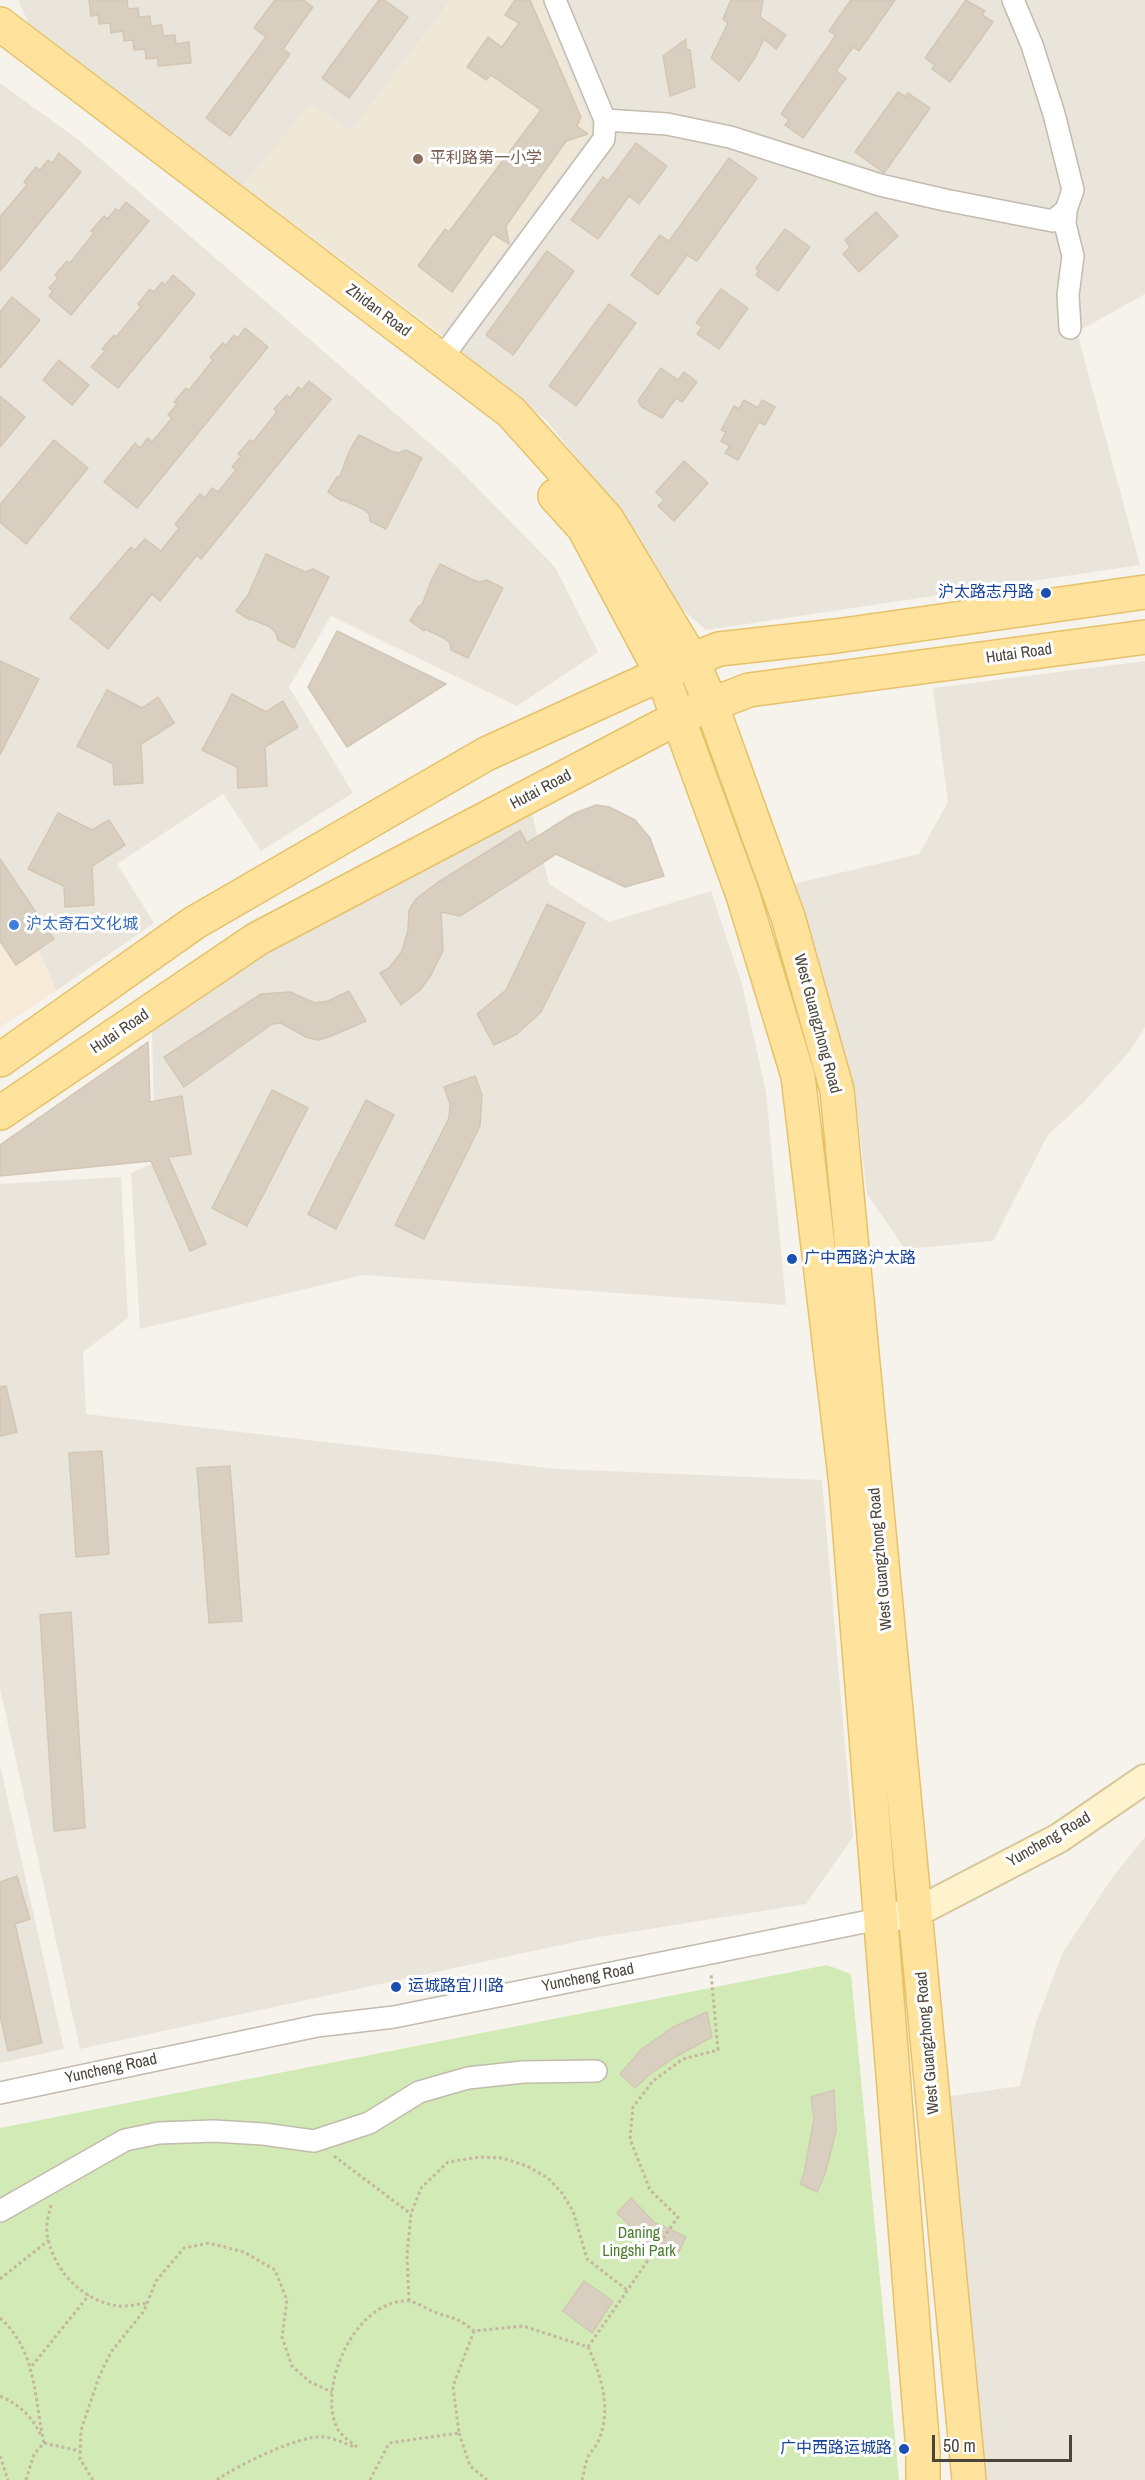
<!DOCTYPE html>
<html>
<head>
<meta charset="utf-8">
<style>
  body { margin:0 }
  #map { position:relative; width:1145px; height:2480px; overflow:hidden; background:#f6f3ec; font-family:"Archivo Narrow",sans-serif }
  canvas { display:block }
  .scale { position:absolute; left:932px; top:2435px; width:140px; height:27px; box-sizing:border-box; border:3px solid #4b4439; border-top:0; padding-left:8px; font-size:18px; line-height:21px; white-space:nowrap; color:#4b4439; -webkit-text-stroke:4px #fff; paint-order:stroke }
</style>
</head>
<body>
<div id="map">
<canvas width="1145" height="2480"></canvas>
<div class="scale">50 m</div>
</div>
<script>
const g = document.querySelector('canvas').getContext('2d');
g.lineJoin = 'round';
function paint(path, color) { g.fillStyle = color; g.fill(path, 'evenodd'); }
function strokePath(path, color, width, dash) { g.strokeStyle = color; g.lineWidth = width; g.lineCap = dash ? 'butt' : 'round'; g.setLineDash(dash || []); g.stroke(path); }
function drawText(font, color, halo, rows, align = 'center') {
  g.font = font + ' "Archivo Narrow","Noto Sans SC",sans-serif'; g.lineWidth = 6; g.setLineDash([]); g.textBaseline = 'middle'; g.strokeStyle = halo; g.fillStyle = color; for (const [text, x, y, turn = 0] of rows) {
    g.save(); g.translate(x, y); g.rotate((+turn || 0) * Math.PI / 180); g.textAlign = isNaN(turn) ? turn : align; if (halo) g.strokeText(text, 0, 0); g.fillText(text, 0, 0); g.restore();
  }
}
paint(new Path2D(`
  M18 0H451L351 132 311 104 243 186 31 29Z
  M541 0H1145V294L1077 332 1140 565 706 630 682 609 634 529 546 420 440 334 592 131Z
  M0 83 80 141 455 465 555 567 598 652 517 706 331 616 289 687 353 793 261 851 223 794 117 864 154 923 56 991 0 859Z
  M1145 661V1027L1130 1051 1084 1102 1048 1135 993 1241 905 1249 867 1194 854 1085 793 884 919 854 948 802 933 688Z
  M530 805 549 884 609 922 711 891 742 984 766 1092 786 1305 363 1275 140 1329 131 1173 155 1162 152 1029 268 948Z
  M121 1177 128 1318 83 1352 86 1414 557 1469 822 1480 853 1837 806 1904 593 1938 80 2049 0 1688V1184Z
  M0 1765 64 2049 0 2063Z
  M1145 1837V2480H985L950 2096 1020 2086 1035 2025 1063 1952 1112 1878Z`), '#eae5da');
paint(new Path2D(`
  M0 860 56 991 0 1027Z`), '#f7ead8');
paint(new Path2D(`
  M451 0H541L592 131 440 334 243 186 311 103 351 132Z`), '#efe8d6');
paint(new Path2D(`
  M827 1965 851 1974 899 2480H0V2128Z`), '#d2eab5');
const building = new Path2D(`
  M89 0H127L128 9 138 8 139 17 150 16 151 26 162 25 163 36 175 35 176 44 189 42 191 63 158 66V58L146 59 145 49 134 50 133 40 124 41 123 31 111 33 110 23 99 24 98 15 91 16Z
  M275 0H303L313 7 283 49 290 54 230 136 206 118 266 37 254 28Z
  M379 0H384L408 17 349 98 322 78Z
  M515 0H530L581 117 577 126 588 134 566 141 506 226 509 244 493 234 452 292 418 266 445 229 449 232 541 110 491 75 486 80 467 67 488 37 502 47 519 23 505 15Z
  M731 0H763L760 17 786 35 776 49 764 39 755 58 739 81 711 58 728 23 723 19Z
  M851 0H895L859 51 853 47 836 71 846 78 803 138 785 125 789 120 781 114 836 35 829 31Z
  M966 0 985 11 982 15 993 22 950 82 932 69 935 65 925 58Z
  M686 39V49L690 50 695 87 670 96 663 56Z
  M898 92 906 97 908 93 930 108 884 173 855 152Z
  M636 143 667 166 639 204 629 196 598 239 571 220 603 177 608 181Z
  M59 153 81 172 0 271V217L27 185 24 182 36 167 40 170 48 160 52 163Z
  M729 158 757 178 697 261 687 255 658 295 631 275 660 235 669 241Z
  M126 202 149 221 71 315 49 296 53 291 49 288 58 278 55 275 67 261 70 263 94 233 91 231 104 216 107 219 116 209 119 211Z
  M876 212 898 236 859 272 843 254 850 247 845 240Z
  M785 229 810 247 778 291 756 275 759 271 756 268Z
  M547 251 574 271 513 355 486 335Z
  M173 275 195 294 118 388 91 367 105 351 102 349 114 335 116 337 141 307 138 304 150 289 154 292 162 282 165 285Z
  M721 289 748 308 719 349 697 334 702 327 696 323Z
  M12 297 40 320 0 368V312Z
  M609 304 636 323 576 406 549 386Z
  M245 328 268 347 137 508 104 482 135 443 140 448 148 438 152 442 172 418 168 415 177 404 174 402 186 388 189 390 213 360 210 357 223 343 226 345 234 335 238 338Z
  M59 360 89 385 72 405 43 380Z
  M661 368 678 380 684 372 697 382 682 402 676 398 662 418 642 407 638 401Z
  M309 381 331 399 201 559 197 555 160 601 152 594 108 649 70 618 131 547 135 550 145 539 161 551 179 528 175 524 200 494 205 498 212 488 218 492 236 470 232 467 241 456 238 454 250 440 253 442 277 412 274 409 287 395 290 398 298 387 302 390Z
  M0 396 25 417 0 447Z
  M744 400 758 408 762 400 775 407 765 425 759 422 738 460 725 453 730 446 721 441 726 432 721 430 734 406 739 409Z
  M359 435 391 451 398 453 406 450 422 458 386 529 370 521 369 514 363 509 343 500 342 501 328 492 337 477 340 476 349 452Z
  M54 440 88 468 26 544 0 522V505Z
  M684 461 708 483 674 521 658 506 664 500 656 492Z
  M266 554 305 572 313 569 329 577 294 648 278 640 276 633 270 627 251 619 250 620 236 611 248 595Z
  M440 564 473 580 479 582 487 580 503 588 468 658 451 650 450 643 444 638 425 629 424 631 410 621 419 606 422 605 431 581Z
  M337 631 446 684 347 747 308 687Z
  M0 661 39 679 0 755Z
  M107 690 142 708 158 697 174 723 141 744 143 783 114 785 113 764 77 746Z
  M232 694 266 712 283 701 298 727 265 747 267 786 238 788 237 767 202 750Z
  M596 805 609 807 635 820 650 838 664 876 625 887 556 854 460 916 441 912 443 951 431 975 420 990 401 1005 380 973 389 968 402 951 408 930 409 910 417 898 437 883 520 831 527 843 573 814Z
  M58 813 92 830 109 820 125 845 92 866 94 905 65 907 64 886 28 869Z
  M0 859 54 939 16 965 0 941Z
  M547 904 585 923 541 1012 517 1034 494 1045 477 1014 506 990Z
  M349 991 366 1021 329 1037 318 1040 306 1037 281 1023 272 1024 184 1087 164 1057 261 994 290 992 315 1003 328 1001Z
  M148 1042 150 1102 182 1096 191 1154 168 1157 206 1244 190 1251 151 1161 0 1176V1145Z
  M475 1076 482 1095 480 1126 424 1239 395 1225 449 1118 450 1104 444 1087Z
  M272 1090 308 1108 247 1226 212 1208Z
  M366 1100 394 1115 336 1229 308 1214Z
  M6 1386 17 1432 0 1436V1387Z
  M102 1451 109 1554 76 1557 69 1453Z
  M230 1466 242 1621 209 1623 197 1468Z
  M71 1612 85 1828 54 1831 40 1615Z
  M17 1876 30 1919 15 1924 42 2043 8 2051 0 2016V1882Z
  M707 2012 712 2037 675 2057 649 2075 635 2088 620 2074 642 2049 673 2027Z
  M834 2090 836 2131 825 2174 817 2192 800 2184 804 2174 814 2119 811 2097Z
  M631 2198 654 2222 686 2237 676 2257 647 2243 617 2213Z
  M584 2281 613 2301 592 2333 563 2311Z`);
paint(building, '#d8cfc1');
strokePath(building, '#d3c7b4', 1.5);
const street = new Path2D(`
  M555 0 605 120 667 124 730 137 880 185 945 200 1053 221 1066 210 1073 190 1054 114 1032 45 1013 0
  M1066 210 1065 224 1073 256 1068 295 1070 328
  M441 359 604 139 605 120
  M0 2093 317 2026 394 2017 879 1919
  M0 2211 125 2140 159 2133 214 2131 263 2134 314 2141 369 2123 419 2092 468 2078 523 2072 596 2071`);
const secondary = new Path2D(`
  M896 1916 915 1913 1059 1838 1145 1779`);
const primary = new Path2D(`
  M0 24 511 412 607 519 692 660 711 704 788 917 837 1090 969 2480
  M555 496 584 528 662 674 743 895 798 1076 846 1485 923 2451V2480
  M0 1060 194 923 486 754 692 660 719 649 836 636 1145 592
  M0 1113 257 939 679 717 749 690 1145 637`);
strokePath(street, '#c2bbae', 24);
strokePath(secondary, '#d6c79b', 32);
strokePath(primary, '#e6c16a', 36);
strokePath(new Path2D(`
  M334 2156 411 2214
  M51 2205C49 2213 46 2224 47 2233 52 2269 82 2301 118 2306 127 2307 138 2304 147 2303
  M0 2279 49 2240
  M409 2301 407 2255 411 2214 421 2188 448 2162 480 2157 502 2158 527 2166 548 2178 562 2193 573 2211 587 2259 627 2290
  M0 2318C37 2351 34 2398 44 2443
  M588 2347 678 2217 650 2190 630 2139 633 2107 653 2081 683 2059 718 2050 711 1973
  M32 2366 89 2295
  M0 2396C20 2405 32 2416 41 2436
  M459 2433 470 2466 487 2480
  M357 2447C351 2442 341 2436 337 2428 317 2386 356 2299 408 2301 417 2302 428 2310 437 2313 455 2319 458 2318 474 2331
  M0 2456 8 2480
  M26 2480 34 2454 44 2443 80 2451
  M93 2480 80 2459 81 2430 99 2377 111 2352 144 2311 156 2281 184 2248 209 2243 244 2252 275 2270 287 2300 282 2337 292 2366 310 2382 332 2392
  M217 2480C236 2466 301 2434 324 2437 334 2438 346 2444 355 2447
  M370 2480 389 2443 459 2433 453 2386 474 2331 523 2326 588 2347C602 2378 612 2409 598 2442 596 2447 590 2452 588 2457 585 2464 584 2473 582 2480`), '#c4b79f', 3, [3, 3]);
strokePath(street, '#fff', 21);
strokePath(secondary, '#fff3cd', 28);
strokePath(primary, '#ffe39c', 33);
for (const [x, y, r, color] of [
  [418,159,6,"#8d6e63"],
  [1046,593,6,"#1a4fb4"],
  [14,925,6,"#3f7fe0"],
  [792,1259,6,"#1a4fb4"],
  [396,1987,6,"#1a4fb4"],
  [904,2449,6,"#1a4fb4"]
]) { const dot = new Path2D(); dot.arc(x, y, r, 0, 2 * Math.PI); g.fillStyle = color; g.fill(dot); strokePath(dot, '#fff', 2); }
drawText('16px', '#785e54', '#fff', [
  ["平利路第一小学",430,159]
], 'left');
drawText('16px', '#4b4439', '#fff', [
  ["Zhidan Road",378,311,37],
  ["Hutai Road",1019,654,-8],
  ["Hutai Road",541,790,-28],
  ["West Guangzhong Road",817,1024,75],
  ["Hutai Road",120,1032,-34],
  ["West Guangzhong Road",881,1559,-95],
  ["Yuncheng Road",1049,1840,-30],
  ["Yuncheng Road",588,1978,-11],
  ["West Guangzhong Road",928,2043,-95],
  ["Yuncheng Road",111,2069,-12]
]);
drawText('16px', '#164399', '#fff', [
  ["沪太路志丹路",1034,593],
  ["广中西路沪太路",804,1259,"left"],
  ["运城路宜川路",408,1987,"left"],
  ["广中西路运城路",892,2449]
], 'right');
drawText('16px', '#366cbe', '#fff', [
  ["沪太奇石文化城",26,925]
], 'left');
drawText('16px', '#4a7f2a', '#fff', [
  ["Daning",639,2234],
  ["Lingshi Park",639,2252]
]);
</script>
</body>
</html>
